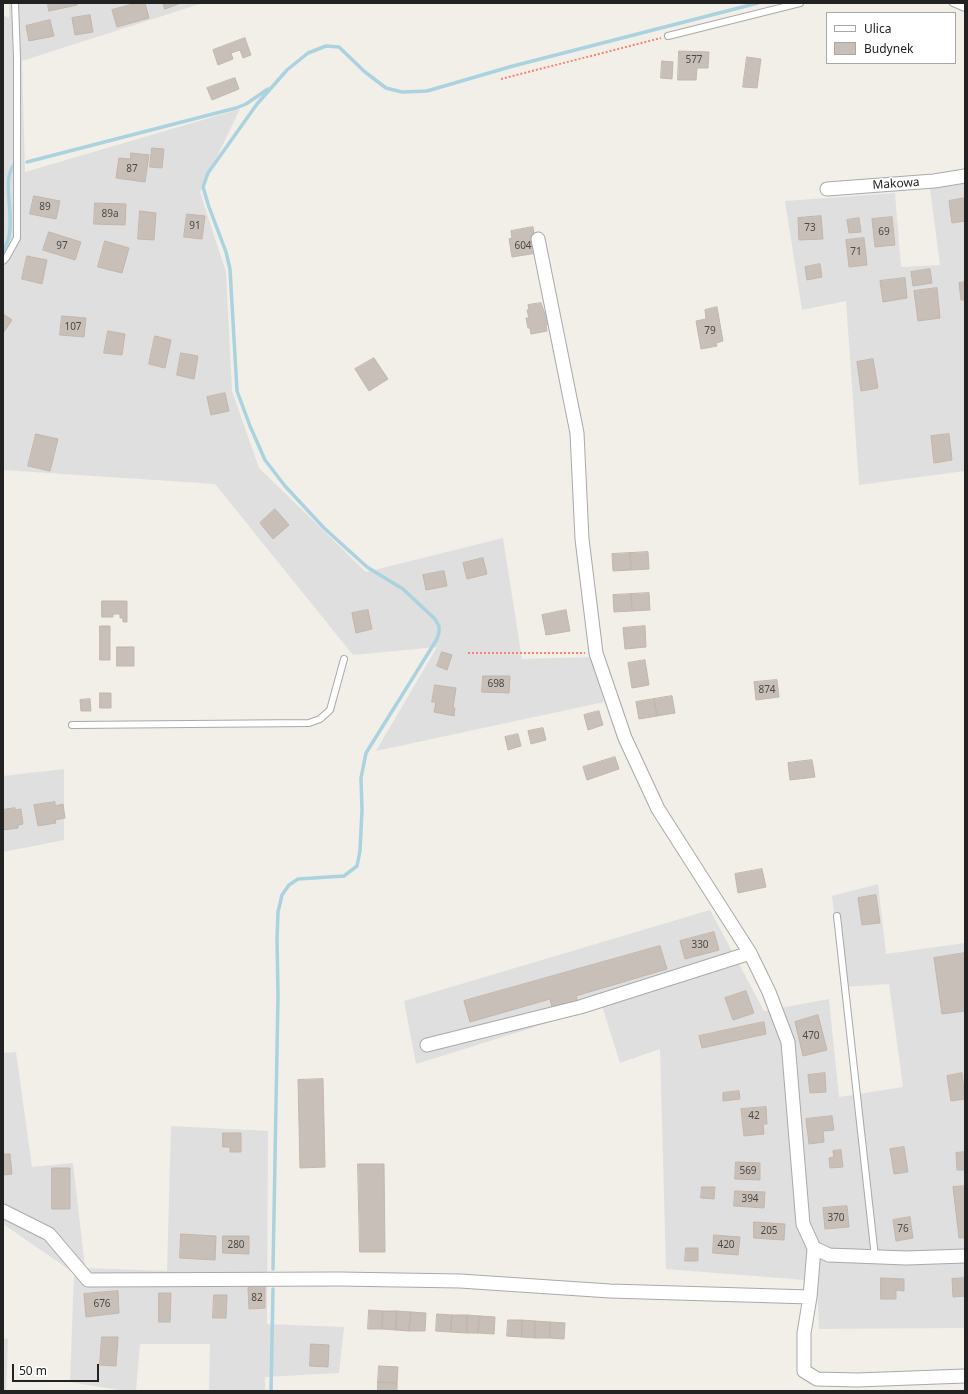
<!DOCTYPE html>
<html>
<head>
<meta charset="utf-8">
<style>
  body { margin:0 }
  #map { position:relative; width:968px; height:1394px; overflow:hidden; background:#f2efe9; font-family:"Noto Sans",sans-serif }
  canvas { display:block }
  .frame { position:absolute; inset:0; border:4px solid #222; pointer-events:none }
  .legend { position:absolute; left:826px; top:12px; width:130px; height:52px; box-sizing:border-box; background:#fff; border:1px solid #a7a7a7; margin:0; padding:5px 7px; list-style:none; font-size:12px; color:#222 }
  .legend li { display:flex; align-items:center; gap:8px; height:20px }
  .legend b { width:20px; border:1px solid #a7a7a7 }
  .scale { position:absolute; left:12px; top:1364px; width:87px; height:18px; box-sizing:border-box; border:2px solid #222; border-top:0; padding-left:5px; font-size:12px; line-height:14px; white-space:nowrap; color:#222; -webkit-text-stroke:3px #fff; paint-order:stroke }
</style>
</head>
<body>
<div id="map">
<canvas width="968" height="1394"></canvas>
<div class="frame"></div>
<ul class="legend">
<li><b style="height:5px;background:#fff"></b>Ulica</li>
<li><b style="height:11px;background:#c7bfb8"></b>Budynek</li>
</ul>
<div class="scale">50 m</div>
</div>
<script>
const g = document.querySelector('canvas').getContext('2d');
g.lineJoin = 'round';
function paint(path, color) { g.fillStyle = color; g.fill(path, 'evenodd'); }
function strokePath(path, color, width, dash) { g.strokeStyle = color; g.lineWidth = width; g.lineCap = dash ? 'butt' : 'round'; g.setLineDash(dash || []); g.stroke(path); }
function drawText(font, color, halo, rows, align = 'center') {
  g.font = font + ' "Noto Sans",sans-serif'; g.lineWidth = 3; g.setLineDash([]); g.textBaseline = 'middle'; g.strokeStyle = halo; g.fillStyle = color; for (const [text, x, y, turn = 0] of rows) {
    g.save(); g.translate(x, y); g.rotate((+turn || 0) * Math.PI / 180); g.textAlign = isNaN(turn) ? turn : align; if (halo) g.strokeText(text, 0, 0); g.fillText(text, 0, 0); g.restore();
  }
}
paint(new Path2D(`
  M9 3H203L22 61 25 172 240 109 200 192 226 272 232 391 259 468 366 572 503 538 522 659 593 657 604 702 376 751 437 647 353 655 215 484 3 470V15L9 18Z
  M965 182V471L859 485 846 301 802 310 785 201 895 193 901 267 940 265 930 189Z
  M64 769V840L3 852V776Z
  M878 884 886 954 965 943V1328L819 1329 817 1281 666 1269 660 1049 620 1063 602 1006 416 1064 404 1001 710 910 764 1011 829 999 839 1097 903 1087 889 984 842 987 832 896Z
  M16 1052 32 1167 73 1163 85 1268 167 1271 171 1126 268 1131 267 1324 344 1327 339 1373 265 1377V1391H209L210 1344H140L136 1391H125L70 1382 74 1273 3 1224V1053Z
  M3 1338 8 1339 6 1391H3Z`), '#e0dfdf');
strokePath(new Path2D(`
  M27 162 236 108 246 104 268 89
  M3 251C20 226 0 185 13 166
  M273 1269 278 995 277 939 278 912 282 895 289 885 298 879 344 876 357 866 360 851 362 810 361 778 366 753 437 639 439 632V626L435 619 403 589 367 567 324 528 285 486 265 460 250 426 237 391 230 269 226 252 209 207 203 187 208 173 257 104 287 70 308 53 326 46 339 47 365 72 386 88 402 92 427 91 513 66 758 3
  M271 1391 273 1289`), '#aad3df', 3.5);
const building = new Path2D(`
  M48 3H77V5L49 11Z
  M137 3H145L149 18 117 27 112 10Z
  M163 3H181L165 9Z
  M90 15 93 32 75 35 72 18Z
  M50 20 54 36 29 41 26 26Z
  M245 38 251 55 243 58 240 50 231 53 233 59 218 65 213 50Z
  M679 51 709 52 708 68H697L696 80H678Z
  M747 57 761 59 757 88 743 87Z
  M662 61 673 62 672 79 661 78Z
  M235 78 239 89 212 100 207 88Z
  M152 148 164 149 162 168 150 167Z
  M131 153 149 155 145 182 116 178 119 158 130 159Z
  M34 196 60 201 56 219 30 214Z
  M965 198V221L952 223 949 201Z
  M95 203 126 204 125 225 94 224Z
  M140 211 156 213 154 240 138 239Z
  M187 214 205 216 202 239 184 237Z
  M821 216 823 239 799 240 798 218Z
  M892 217 895 245 875 247 872 219Z
  M859 218 861 232 849 233 847 220Z
  M533 227 537 253 512 257 509 239 512 238 511 231Z
  M49 232 81 242 75 260 43 250Z
  M864 238 867 265 849 267 846 240Z
  M105 241 129 248 122 273 98 267Z
  M27 256 47 260 42 284 22 279Z
  M820 264 822 277 807 280 805 267Z
  M930 269 932 283 913 286 911 272Z
  M905 278 907 298 883 302 880 281Z
  M965 282V300H961L959 283Z
  M937 288 940 318 918 321 914 291Z
  M541 303 545 314 547 313 549 324 546 325 547 331 531 334 530 328H528L526 318H529L527 310H529L528 305Z
  M717 307 723 341 716 343 717 346 701 349 696 321 706 319 705 310Z
  M3 314 12 320 3 333Z
  M62 316 86 318 84 337 60 335Z
  M108 331 125 334 122 355 104 353Z
  M155 336 171 340 165 368 149 364Z
  M181 353 198 356 194 379 177 375Z
  M374 358 388 379 369 391 355 369Z
  M873 359 878 388 861 391 857 362Z
  M225 393 229 411 211 415 207 397Z
  M36 434 58 439 50 471 28 466Z
  M949 434 952 460 934 463 931 436Z
  M275 509 289 525 273 539 260 523Z
  M648 552 649 569 631 570 630 553Z
  M630 553 631 570 613 571 612 554Z
  M483 558 487 574 467 579 463 563Z
  M444 571 447 586 426 590 423 575Z
  M649 593 650 610 632 611 631 594Z
  M631 594 632 611 614 612 613 595Z
  M102 601H127V622H123V618H120V614H113V617H102Z
  M368 610 372 629 356 633 352 613Z
  M566 610 570 631 546 635 542 615Z
  M100 626H110V660H100Z
  M645 626 646 647 625 649 623 628Z
  M117 647H134V666H117Z
  M442 652 452 655 447 670 437 666Z
  M645 660 649 685 632 688 628 663Z
  M483 676H510L509 693 482 692Z
  M777 680 779 697 756 700 754 682Z
  M435 685 456 688 453 708H455L454 716 434 712 436 702H432Z
  M100 693H111V708H100Z
  M672 696 675 713 657 716 654 699Z
  M90 699 91 711H81L80 700Z
  M654 699 657 716 639 719 636 702Z
  M599 711 603 725 588 730 584 715Z
  M543 728 546 740 531 744 528 731Z
  M518 734 521 746 508 750 505 737Z
  M615 757 619 769 587 780 583 767Z
  M812 760 815 777 790 780 788 763Z
  M55 802V806L63 804 65 818 55 820 56 823 38 826 34 805Z
  M15 808V810L21 809 23 824 18 825V828L3 830V810Z
  M762 869 766 887 738 893 735 874Z
  M876 895 880 923 862 925 858 898Z
  M714 932 719 950 685 959 680 941Z
  M660 946 667 969 576 996 579 1005 553 1012 550 999 470 1022 464 1001Z
  M965 953V1011L942 1014 934 958Z
  M746 991 754 1013 733 1020 725 998Z
  M818 1015 827 1050 803 1056 795 1022Z
  M764 1022 766 1034 702 1048 699 1036Z
  M825 1073 826 1092 810 1093 808 1075Z
  M962 1073 965 1099 951 1101 947 1076Z
  M323 1079 325 1167 300 1168 298 1080Z
  M739 1091 740 1099 723 1101V1093Z
  M766 1107 767 1124H763L764 1134 744 1136 741 1109Z
  M832 1116 834 1130 823 1131 824 1142 809 1144 806 1119Z
  M223 1133H241V1152H230V1147H223Z
  M904 1147 908 1172 894 1174 890 1149Z
  M841 1150 843 1167 830 1168 829 1158 834 1157 833 1151Z
  M965 1152V1170H957L956 1153Z
  M3 1154H10L12 1174 3 1175Z
  M736 1162 760 1163V1180L735 1179Z
  M358 1164H384L385 1252H360Z
  M52 1168H70V1209H52Z
  M965 1186V1238H959L953 1187Z
  M702 1187H715L714 1199 701 1198Z
  M735 1191 765 1192 764 1208 734 1206Z
  M847 1206 849 1227 825 1229 823 1208Z
  M910 1217 913 1238 896 1241 893 1220Z
  M754 1222 785 1224 784 1240 754 1238Z
  M181 1234 216 1236 215 1260 180 1258Z
  M714 1235 740 1237 738 1255 713 1253Z
  M223 1236H249V1254L223 1253Z
  M686 1248H698V1261H685Z
  M881 1278 904 1279V1291L896 1290V1299H881Z
  M965 1278V1296L953 1297 952 1279Z
  M265 1287V1308L249 1309 248 1288Z
  M118 1291 119 1313 86 1317 84 1294Z
  M159 1293H171L170 1322H159Z
  M214 1295H227L226 1318H213Z
  M369 1310 383 1311 382 1329H368Z
  M383 1311H397L396 1330 382 1329Z
  M397 1311 411 1312 409 1331 396 1330Z
  M411 1312 426 1313 425 1331H409Z
  M437 1314 452 1315 451 1332 436 1331Z
  M452 1315H467V1333L451 1332Z
  M467 1315 480 1316 478 1333H467Z
  M480 1316 495 1317 494 1334 478 1333Z
  M508 1320H522V1337L507 1336Z
  M522 1320 535 1321V1338L522 1337Z
  M535 1321 550 1322V1338H535Z
  M550 1322 565 1323 564 1339 550 1338Z
  M102 1337H118L116 1366 100 1365Z
  M311 1344 329 1345 328 1367 310 1366Z
  M379 1366 398 1367 397 1383 378 1382Z
  M378 1382 397 1383V1391H378Z`);
paint(building, '#c7bfb8');
strokePath(building, '#c4b6ab', 1);
const lane = new Path2D(`
  M953 3 965 8
  M668 36 800 3
  M3 261 6 258 17 238V57L15 3
  M72 725 309 723 320 719 330 710 344 659
  M837 916 875 1257`);
const street = new Path2D(`
  M827 189 934 181 965 176
  M750 953 769 992 788 1042 803 1224 814 1248 829 1255 906 1258 965 1256
  M427 1045 580 1007 750 953 658 809 625 738 596 653 582 539 577 433 538 239
  M3 1211 49 1234 88 1280 339 1279 460 1281 610 1291 810 1297 804 1333V1371L817 1379 857 1380 965 1376
  M810 1297 814 1249`);
strokePath(lane, '#a9a9a9', 8);
strokePath(street, '#a9a9a9', 15);
strokePath(new Path2D(`
  M501 79 661 38
  M468 653H585`), '#fa8072', 2, [2, 2]);
strokePath(lane, '#fff', 6);
strokePath(street, '#fff', 13);
drawText('10px', '#4b4948', null, [
  ["577",694,60],
  ["87",132,169],
  ["89",45,207],
  ["89a",110,214],
  ["91",195,226],
  ["73",810,228],
  ["69",884,232],
  ["97",62,246],
  ["604",523,246],
  ["71",856,252],
  ["107",73,327],
  ["79",710,331],
  ["698",496,684],
  ["874",767,690],
  ["330",700,945],
  ["470",811,1036],
  ["42",754,1116],
  ["569",748,1171],
  ["394",750,1199],
  ["370",836,1218],
  ["76",903,1229],
  ["205",769,1231],
  ["280",236,1245],
  ["420",726,1245],
  ["82",257,1298],
  ["676",102,1304]
]);
drawText('12px', '#222', '#fff', [
  ["Makowa",896,184,-4]
]);
</script>
</body>
</html>
